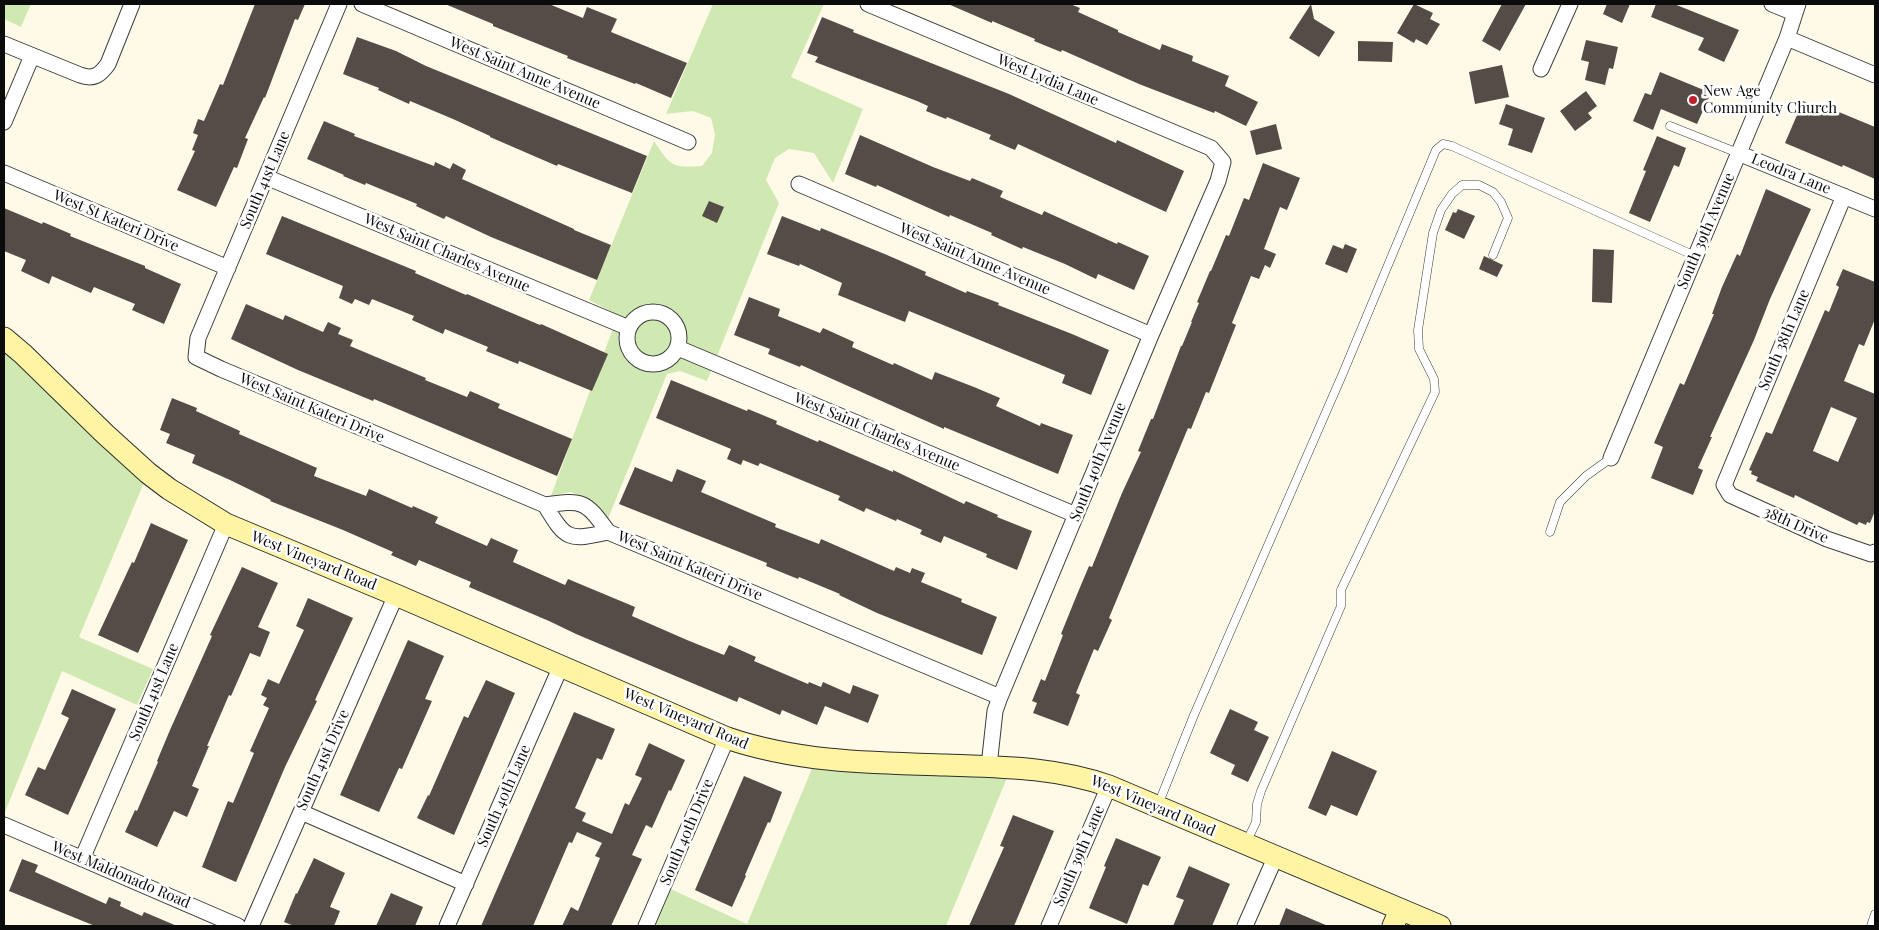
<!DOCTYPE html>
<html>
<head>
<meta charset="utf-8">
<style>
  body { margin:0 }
  #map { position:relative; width:1879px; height:930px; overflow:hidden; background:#fffae8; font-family:"Playfair Display",serif }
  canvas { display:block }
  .frame { position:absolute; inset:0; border:5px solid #0b0b0b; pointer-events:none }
</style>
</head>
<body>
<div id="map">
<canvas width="1879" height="930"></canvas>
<div class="frame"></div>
</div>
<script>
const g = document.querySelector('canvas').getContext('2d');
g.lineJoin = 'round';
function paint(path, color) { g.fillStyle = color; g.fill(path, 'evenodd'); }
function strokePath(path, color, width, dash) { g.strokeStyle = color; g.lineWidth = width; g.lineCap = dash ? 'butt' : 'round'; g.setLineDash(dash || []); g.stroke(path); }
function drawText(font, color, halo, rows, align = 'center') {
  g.font = font + ' "Playfair Display",serif'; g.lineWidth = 5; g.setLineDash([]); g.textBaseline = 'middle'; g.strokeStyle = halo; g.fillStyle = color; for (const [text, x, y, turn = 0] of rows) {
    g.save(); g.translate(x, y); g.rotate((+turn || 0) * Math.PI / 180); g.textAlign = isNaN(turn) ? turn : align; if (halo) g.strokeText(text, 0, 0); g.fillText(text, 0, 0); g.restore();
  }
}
paint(new Path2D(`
  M4 4H31L21 27 4 19Z
  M713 4H824L791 77 863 109 833 183 814 153 789 149 775 158 766 180 779 203 707 381 680 371 667 374 607 521 589 500 571 492 551 496 618 315 589 300 654 141C671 166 671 168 702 166L712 153 715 134 711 118 693 111 666 114Z
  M8 342 148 473 79 637 153 669 137 705 62 671 5 812 4 352Z
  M816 759 1011 768 946 926H646L664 886 747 924Z`), '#d0e9b2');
paint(new Path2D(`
  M255 4H305L298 20 295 19 265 98 264 97 245 138 248 139 237 168 234 167 216 207 177 190 195 151 192 150 198 135 193 133 198 119 204 121 220 84 223 85Z
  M445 4H549L583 18 587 7 617 19 611 32 687 63 671 98 636 83 635 84 567 58 568 56 493 26V24Z
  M948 4H1070L1080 8 1078 12 1118 30V32L1160 50 1162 44 1193 56 1192 61 1229 76 1225 86 1258 102 1246 126 1215 111 1214 113 1139 84 1062 50 1061 52 1034 41 1035 39 992 21V23Z
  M1311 4 1314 19 1335 32 1319 57 1289 38Z
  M1414 4 1433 13 1430 19 1440 24 1427 45 1416 39 1414 43 1397 33Z
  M1502 4H1526L1500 51 1482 41Z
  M1607 4H1630L1622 23 1603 14Z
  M1656 4H1674L1739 30 1724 62 1698 50 1704 38 1651 17Z
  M822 17 854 30 853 32 1009 94 1116 143 1117 140 1184 171 1166 212 1018 144 1015 150 989 139 991 135 947 117 946 119 926 111 928 106 917 101 815 62 818 57 807 53Z
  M357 37 396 51 426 66 647 156 632 193 558 164 557 166 490 137V136L453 119 410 101 409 104 378 90 379 88 343 74Z
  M1586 40 1618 47 1613 69 1609 68 1605 85 1585 80 1589 62 1581 60Z
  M1358 41 1393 42 1392 62 1358 61Z
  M1502 65 1509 97 1475 104 1469 72Z
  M1660 72 1711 93 1697 124 1661 109 1653 130 1633 121 1645 93 1651 95Z
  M1586 91 1597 106 1588 113 1592 118 1575 131 1560 111Z
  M1803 101 1832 114 1834 110 1875 127V179L1843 165 1842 167 1785 143Z
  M1506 104 1545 118 1532 153 1508 145 1513 129 1499 124Z
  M324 121 355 134 354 136 434 166 435 162 450 169 453 163 466 170 462 179 574 229V230L611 245 597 280 491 237 446 216 444 219 416 206 417 204 366 183 365 185 343 176 344 175 307 159Z
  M1276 124 1282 149 1256 155 1250 131Z
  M860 135 933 167 970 181 972 178 1003 191 1000 197 1042 215 1044 211 1117 244 1118 242 1149 256 1134 290 1098 274 1096 279 1065 264 1023 247 1022 249 991 235 992 233 950 215 949 217 877 185 876 187 845 174Z
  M1657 136 1686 148 1679 167 1674 165 1650 222 1629 213 1646 171 1643 170Z
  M1263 163 1300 178 1287 210 1280 207 1264 249 1276 254 1270 268 1265 265 1259 279 1251 276 1232 323 1236 325 1209 393 1206 392 1191 429 1188 428 1109 618 1112 620 1098 651 1094 649 1076 693 1080 695 1068 726 1033 713 1037 703 1032 701 1041 679 1045 681 1063 635 1061 634 1076 597 1089 566 1092 567 1122 493 1141 452 1138 451 1151 419H1153L1181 346H1182L1192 322H1191L1199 303 1197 302 1210 271H1211L1226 235 1229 236 1244 198 1249 200Z
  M1766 189 1811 209 1770 299 1754 340 1710 437H1712L1698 468 1703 470 1693 495 1651 478 1663 447 1654 443 1680 383 1684 385 1714 314H1712L1722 287 1737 254 1740 256Z
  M709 201 724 207 717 223 702 216Z
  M4 208 42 224 43 222 71 234 70 236 145 266V268L181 284 164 324 132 310 135 304 94 287 91 293 52 276 49 284 21 271 26 260 4 251Z
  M1458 209 1475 216 1464 239 1445 230 1453 212 1456 213Z
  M282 216 416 271 415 273 466 295 467 294 540 325 541 324 608 354 592 391 519 361 518 364 486 351 488 347 445 329 443 334 412 320 414 316 372 299 369 305 355 299 352 304 339 298 343 286 266 254Z
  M782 216 820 231 821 228 887 255 926 272 925 275 966 293 967 291 999 303 998 305 1072 334 1109 350 1091 395 1062 383 1065 375 909 311 905 322 838 295 842 283 800 264 799 266 767 254Z
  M1345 244 1357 249 1347 273 1325 264 1333 245 1343 249Z
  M1593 249 1614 250 1612 303 1592 302Z
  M1484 256 1503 265 1497 277 1479 269Z
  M1843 269 1875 282V319L1864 346 1859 344 1844 381 1875 394V511L1870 523 1867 522 1866 525 1859 522 1857 525 1795 495 1794 498 1756 481 1758 477 1751 474 1752 471 1749 470 1766 432 1772 434 1825 310 1829 312 1839 287 1836 285ZM1831 407 1857 418 1838 462 1813 451Z
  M749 297 780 309 778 316 820 333 823 328 854 342 852 347 893 365 894 363 932 380 935 372 974 387 1000 398 996 406 1040 426 1041 423 1073 435 1058 474 944 427V429L801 365 800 367 768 354 770 349 734 335Z
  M246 304 283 320 285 315 323 332 328 322 341 328 338 334 353 340 350 346 426 378 425 380 467 397 470 391 500 404 498 408 572 439 557 476 374 399 373 401 298 370 231 339Z
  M671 380 747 411 748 409 777 421 776 424 818 442 819 440 893 472V470L964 504 966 501 998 515 997 517 1032 531 1017 570 986 557 987 554 944 536 941 543 920 534 922 530 897 519 896 521 866 508 864 512 838 500 840 496 760 463 758 466 743 460 741 465 727 459 731 449 656 418Z
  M172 398 197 408 196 411 240 431 239 434 317 468 314 476 366 496 369 489 412 508 413 506 438 517 435 523 487 546 491 538 518 550 513 562 565 585 568 579 635 607 632 616 687 640 724 655 729 645 756 657 754 661 808 684 809 682 821 687 823 682 850 694 853 685 879 695 868 723 825 706 817 725 782 710 780 715 739 697 737 702 576 634 549 621 469 587 471 582 419 560 416 566 391 555 393 552 343 530 270 501 271 500 230 480 192 463 195 455 166 443 170 434 160 430Z
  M635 467 672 482 677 469 706 481 701 492 776 524 775 527 819 544 821 539 894 571 896 567 910 573 912 568 925 573 921 582 962 599 961 602 997 617 982 655 877 613 839 595 840 594 799 577 798 579 766 566 767 563 619 504Z
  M151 523 188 540 138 653 98 635 132 562 134 563Z
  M242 567 278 583 258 627 270 632 260 657 250 653 231 696 229 695 207 746H209L192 786 199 789 187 817 174 811 157 847 125 832 135 810 137 811 158 762 157 761 170 730 212 636 210 635Z
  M308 598 353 618 315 700 317 701 285 767 236 882 202 867 228 801 233 803 254 753 250 751 269 708 263 705 267 698 261 695 268 679 279 684 304 630 296 626Z
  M408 640 444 656 425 699 432 701 402 769 399 768 379 812 340 795Z
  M486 680 515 693 454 835 417 818 428 795 429 796 464 716 468 718Z
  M72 689 116 709 68 815 25 795 38 767 45 770 69 718 61 714Z
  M1230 709 1258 722 1254 730 1269 737 1248 782 1231 774 1235 765 1210 753Z
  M574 712 615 729 602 760 597 758 575 808 586 813 582 821 612 834 625 803 629 805 642 778 635 775 649 743 685 760 671 791 669 790 652 828 646 825 632 855 642 859 611 926H562L571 907 578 911 600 858 595 856 602 843 577 832 572 843 569 842 533 926H481Z
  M1332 751 1377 771 1357 816 1331 805 1326 816 1308 808Z
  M744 776 782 792 770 823 768 822 745 875 746 876 732 907 695 890Z
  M1013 815 1054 831 1014 926H969L1004 847 1000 846Z
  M1116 838 1161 857 1148 886 1143 884 1127 924 1089 908 1106 867 1104 866Z
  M314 858 345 873 330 907 340 911 334 926H294L284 922 296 893 297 894Z
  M22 859 38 865 35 872 106 904 109 897 121 902 120 906 142 916 144 912 177 926H95L9 891Z
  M1189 866 1230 884 1212 926H1173L1184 900 1176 897Z
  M391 893 423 907 415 926H376Z
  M1286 908 1328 926H1279Z`), '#544c47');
const lane = new Path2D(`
  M1670 126 1738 153
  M1550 532 1560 502 1586 476 1611 458
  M1158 805 1194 715 1343 373 1436 150 1443 144 1452 146 1695 256
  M1246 843 1256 822 1257 804 1261 791 1341 606V590L1435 392 1434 379 1419 349 1418 330 1433 233 1441 210 1452 194 1462 185H1479L1493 192 1501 202 1508 218 1493 255
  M1871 926 1875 914`);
const street = new Path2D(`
  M339 4 198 338 196 357 221 369 545 505C566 540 568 541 608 532L1000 697
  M362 4 688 142
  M868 4 1211 148 1223 162 1218 181 1151 335 1000 697 995 711 989 766
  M1772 4 1794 13
  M1787 38 1875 75
  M4 44 80 75C94 80 100 75 108 64L132 4
  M1541 69 1570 4
  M4 122 32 56
  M1738 153 1875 209
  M4 173 228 268
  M266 177 629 328
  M799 184 1151 335
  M1844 196 1724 485 1730 495 1827 539 1871 554 1875 552
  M627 338a26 26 0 1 1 52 0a26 26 0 1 1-52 0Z
  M678 348 1076 515
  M1611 458 1787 38 1798 4
  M545 505C583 500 585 500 608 532
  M301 812 466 884
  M4 825 238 926
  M82 859 226 524
  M251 926 396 595
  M447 926 561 666
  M646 926 727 738
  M1049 926 1109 786
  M1245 926 1275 858`);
const secondary = new Path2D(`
  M4 338 23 354 105 434 148 473 169 489 226 524 396 595 727 738C797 762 871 763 945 765 1002 767 1055 767 1109 786L1440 926
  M1393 926 1400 910`);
strokePath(lane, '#3e3e3e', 9);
strokePath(street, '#3e3e3e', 17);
strokePath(secondary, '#2d2d2d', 23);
strokePath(lane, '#fff', 8);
strokePath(street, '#fff', 15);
strokePath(secondary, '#fff4a3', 21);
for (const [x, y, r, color] of [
  [1693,100,5,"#bd202a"]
]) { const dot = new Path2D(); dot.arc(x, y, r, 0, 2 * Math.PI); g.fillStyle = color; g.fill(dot); strokePath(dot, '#fff', 2); }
drawText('15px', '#0b0b0b', '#fff', [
  ["West Saint Anne Avenue",525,73,23],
  ["West Lydia Lane",1048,80,23],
  ["Leodra Lane",1791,174,22],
  ["South 41st Lane",265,180,-67],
  ["West St Kateri Drive",116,221,23],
  ["South 39th Avenue",1706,231,-67],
  ["West Saint Charles Avenue",447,253,23],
  ["West Saint Anne Avenue",975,259,23],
  ["South 38th Lane",1784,340,-67],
  ["West Saint Kateri Drive",312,408,23],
  ["West Saint Charles Avenue",877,432,23],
  ["South 40th Avenue",1098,462,-68],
  ["38th Drive",1796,525,24],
  ["West Vineyard Road",314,561,22],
  ["West Saint Kateri Drive",690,566,23],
  ["South 41st Lane",154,692,-67],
  ["West Vineyard Road",686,719,23],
  ["South 41st Drive",323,760,-66],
  ["South 40th Lane",504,796,-66],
  ["West Vineyard Road",1153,806,23],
  ["South 40th Drive",687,832,-67],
  ["South 39th Lane",1079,856,-67],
  ["West Maldonado Road",121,875,23]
]);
drawText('15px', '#0b0b0b', '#fff', [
  ["New Age",1703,91],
  ["Community Church",1703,108]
], 'left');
</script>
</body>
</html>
